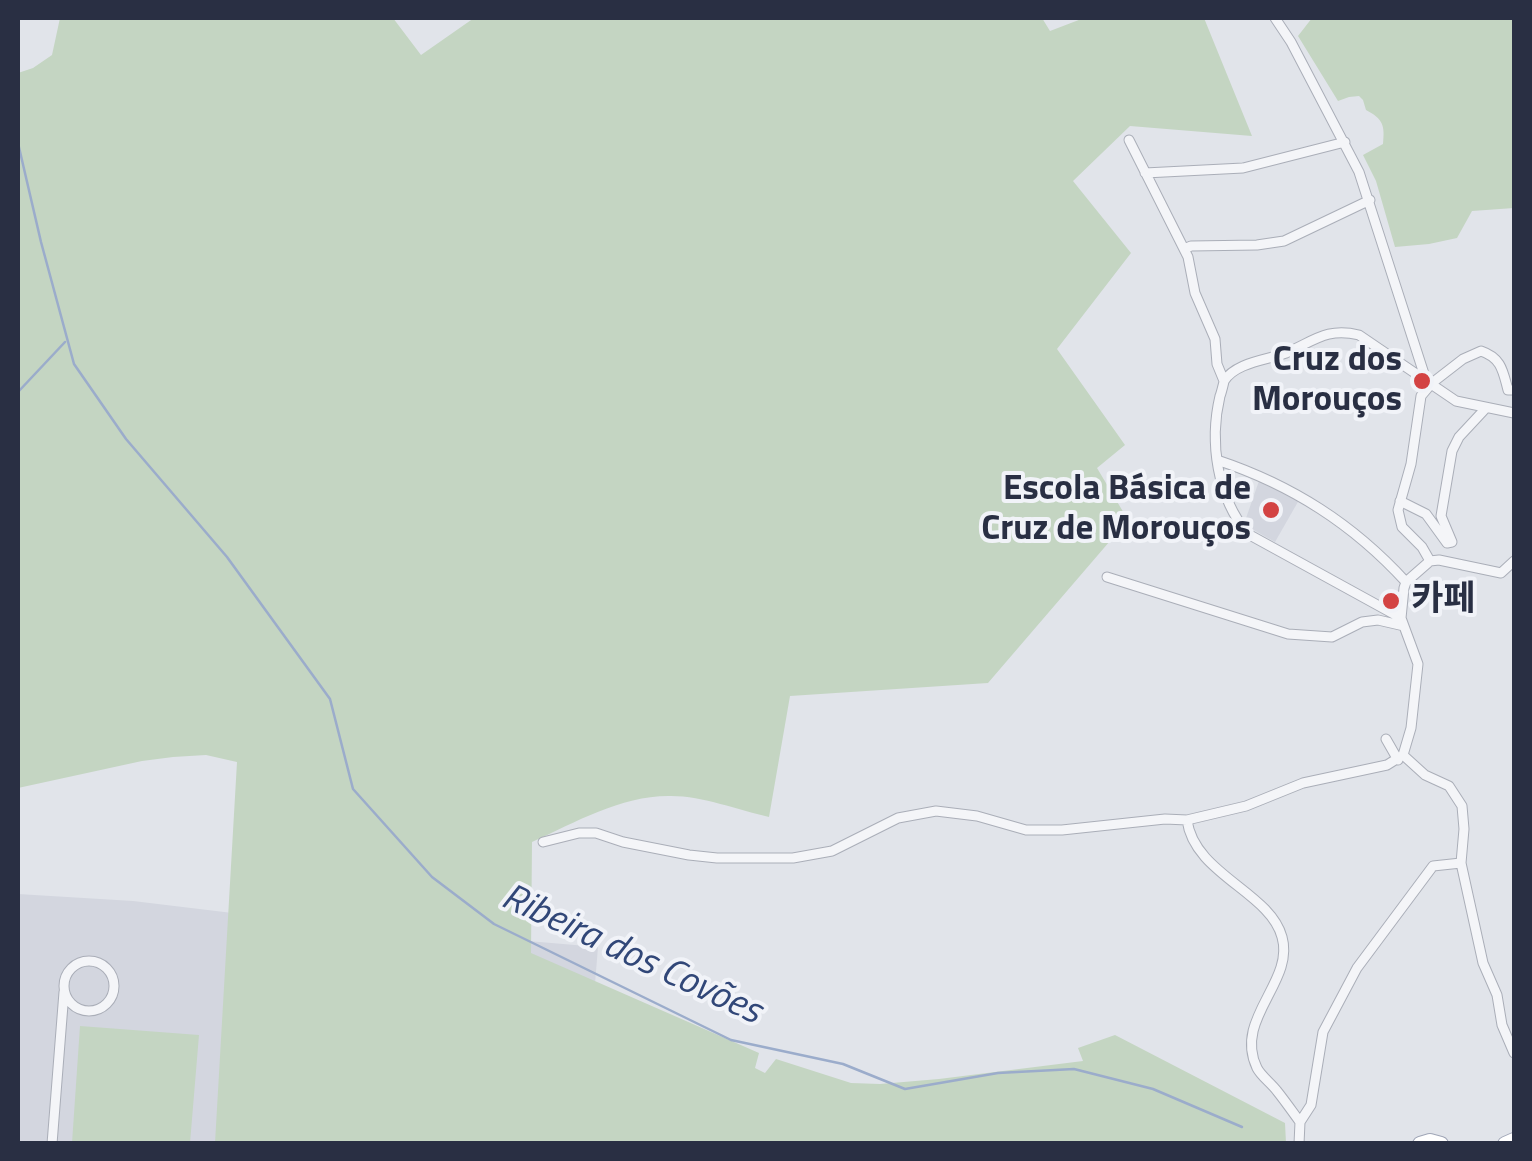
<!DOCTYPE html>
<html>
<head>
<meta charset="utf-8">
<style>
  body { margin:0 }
  #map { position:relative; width:1532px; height:1161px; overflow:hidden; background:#e1e4ea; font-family:"Titillium Web",sans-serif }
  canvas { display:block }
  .frame { position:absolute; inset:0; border:20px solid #292f43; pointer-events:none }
</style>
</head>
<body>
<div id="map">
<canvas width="1532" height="1161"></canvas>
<div class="frame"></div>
</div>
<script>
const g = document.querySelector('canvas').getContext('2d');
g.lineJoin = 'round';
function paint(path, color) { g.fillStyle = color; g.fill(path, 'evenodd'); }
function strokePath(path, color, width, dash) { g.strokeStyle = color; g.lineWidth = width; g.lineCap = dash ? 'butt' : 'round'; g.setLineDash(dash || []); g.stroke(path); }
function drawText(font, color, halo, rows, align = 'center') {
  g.font = font + ' "Titillium Web","Noto Sans KR",sans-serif'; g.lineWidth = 8; g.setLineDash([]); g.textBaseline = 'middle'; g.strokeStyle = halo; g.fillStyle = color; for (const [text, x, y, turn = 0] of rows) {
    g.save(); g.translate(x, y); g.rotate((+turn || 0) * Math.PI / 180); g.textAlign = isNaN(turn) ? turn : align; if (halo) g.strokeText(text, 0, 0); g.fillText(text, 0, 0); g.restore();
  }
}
paint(new Path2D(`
  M1260 478 1299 500 1275 542 1252 529 1251 523 1245 521Z
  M18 894 133 901 307 922 598 947 582 1143H18Z`), '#d3d6df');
paint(new Path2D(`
  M60 18H393L421 55 474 18H1042L1050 31 1084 18H1204L1252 136 1130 126 1073 181 1131 253 1057 349 1125 445 1097 468 1128 520 988 683 790 696 769 817C738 810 703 796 671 796 622 795 576 822 532 842L531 953 759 1053 755 1068 765 1073 776 1059 851 1083 880 1084 939 1079 1083 1061 1078 1048 1115 1035 1285 1123 1286 1143H215L237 762 206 755 173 757 142 761 18 788V73L33 68 52 55Z
  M1312 18H1514V208L1472 211 1457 238 1429 244 1395 247 1376 181 1363 155 1383 144C1385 125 1383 119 1366 110L1363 100 1359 96 1349 97 1338 101 1298 36Z
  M80 1026 199 1035 190 1143H72Z`), '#c4d5c2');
strokePath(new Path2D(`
  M18 143 41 242 74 364 126 439 227 557 330 699 353 789 432 877 494 924 731 1040 843 1064 905 1089 998 1073 1074 1069 1153 1089 1242 1127
  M18 392 65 342`), '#9baccb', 2.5);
const minor = new Path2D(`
  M1275 18 1291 42 1359 172 1425 377
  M1129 140 1188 257 1195 293 1215 339 1217 364 1224 381
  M1145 173 1243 168 1345 142
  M1184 249 1191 246 1257 245 1284 241 1370 200
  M1217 460C1292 485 1353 524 1406 582
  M1400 501 1426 514 1447 543 1452 542 1441 516 1452 451 1459 437 1486 408
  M1430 561 1422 547 1402 527 1398 510 1411 464 1421 396 1432 383 1463 359 1481 351C1502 358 1503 372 1508 390H1514
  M1430 561 1439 560 1501 573 1514 561
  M1107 577 1288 634 1332 637 1362 622 1378 620 1404 626
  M1401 618 1248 534C1217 497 1209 442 1220 396 1221 394 1224 382 1224 381 1236 362 1268 360 1286 353 1314 341 1327 327 1359 335L1456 401 1514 413
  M1386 739 1398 760
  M1403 755 1425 775 1449 786 1462 806 1464 829 1461 863 1483 963 1497 995 1502 1025 1514 1053
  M1403 755 1411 728 1418 664 1401 618 1404 588 1406 582 1430 561
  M1187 820C1194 874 1270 892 1282 937 1295 982 1233 1019 1257 1068 1261 1076 1271 1083 1277 1091 1285 1101 1292 1111 1300 1122L1299 1144
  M543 842 579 833H596L623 842 689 855 717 858H793L832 851 898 818 936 811 977 816 1026 830H1062L1165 819 1187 820 1246 806 1303 783 1387 765 1403 755
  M64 986a25 25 0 1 1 50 0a25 25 0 1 1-50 0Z
  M1300 1122 1311 1105 1323 1032 1357 968 1433 866 1461 863
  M52 1144 64 992`);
const primary = new Path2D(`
  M1420 1144 1430 1141 1441 1144
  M1505 1144 1514 1140`);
strokePath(minor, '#aaaeb8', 11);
strokePath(primary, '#a0a6b7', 16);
strokePath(minor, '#f4f5f8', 9);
strokePath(primary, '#fff', 14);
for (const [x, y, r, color] of [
  [1422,381,10,"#d34343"],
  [1271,510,10,"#d34343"],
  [1391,601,10,"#d34343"]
]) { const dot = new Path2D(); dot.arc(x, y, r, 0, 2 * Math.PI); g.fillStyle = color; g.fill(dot); strokePath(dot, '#f1f3f8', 4); }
drawText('bold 35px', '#292f43', '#f1f3f8', [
  ["Cruz dos",1402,361],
  ["Morouços",1402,401],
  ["Escola Básica de",1251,490],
  ["Cruz de Morouços",1251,530],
  ["카페",1411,601,"left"]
], 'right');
drawText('italic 38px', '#314778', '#f1f3f8', [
  ["Ribeira dos Covões",631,956,25]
]);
</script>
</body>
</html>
